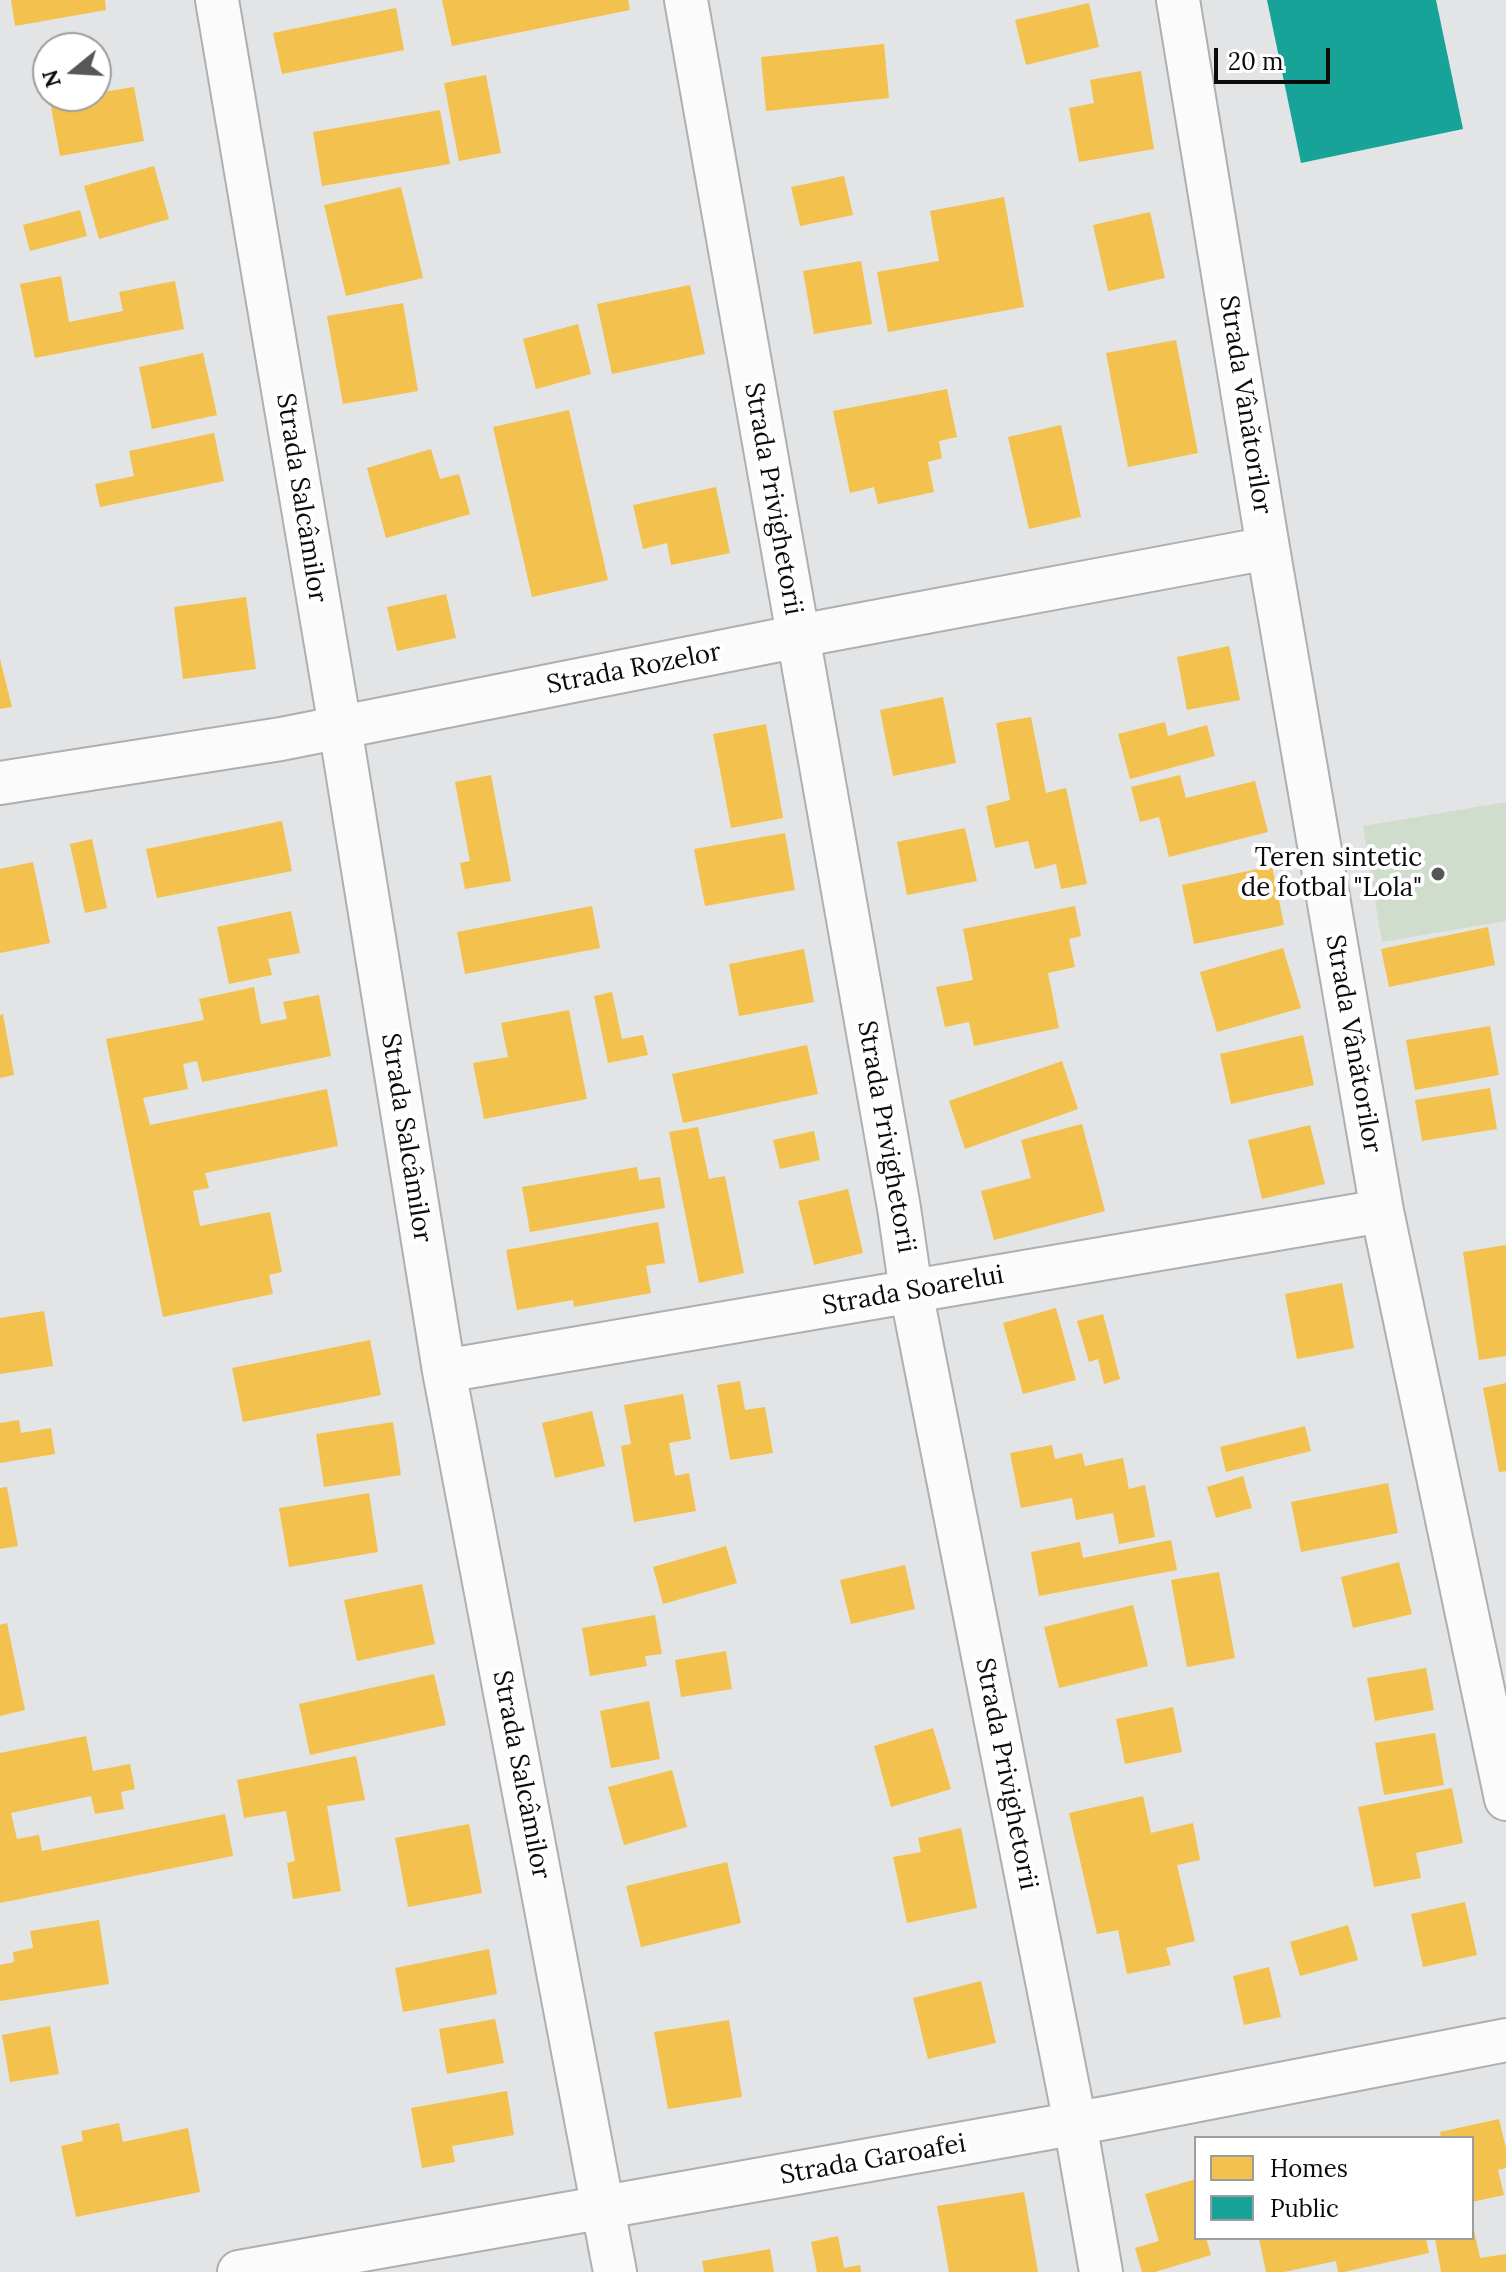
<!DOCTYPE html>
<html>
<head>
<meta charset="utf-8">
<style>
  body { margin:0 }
  #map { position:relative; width:1506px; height:2272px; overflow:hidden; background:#e3e4e5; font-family:Lora,serif }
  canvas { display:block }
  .legend { position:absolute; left:1194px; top:2136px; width:280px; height:104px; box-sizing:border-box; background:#fff; border:2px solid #9d9d9e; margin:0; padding:10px 14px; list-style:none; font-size:24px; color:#0b0b0c }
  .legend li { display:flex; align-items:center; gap:16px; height:40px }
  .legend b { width:40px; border:2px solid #9d9d9e }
  .north { position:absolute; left:32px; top:32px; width:80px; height:80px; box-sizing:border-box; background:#fff; border:2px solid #9d9d9e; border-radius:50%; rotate:252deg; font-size:22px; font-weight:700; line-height:32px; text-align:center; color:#0b0b0c }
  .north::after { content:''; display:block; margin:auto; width:28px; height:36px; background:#575758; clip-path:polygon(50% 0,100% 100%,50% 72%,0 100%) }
  .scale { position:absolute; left:1214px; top:48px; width:116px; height:36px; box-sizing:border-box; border:4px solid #0b0b0c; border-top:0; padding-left:10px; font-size:24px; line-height:28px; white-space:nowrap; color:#0b0b0c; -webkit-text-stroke:6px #fff; paint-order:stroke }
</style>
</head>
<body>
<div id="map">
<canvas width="1506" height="2272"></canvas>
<ul class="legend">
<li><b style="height:22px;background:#f2c14e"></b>Homes</li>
<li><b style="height:22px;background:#17a398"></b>Public</li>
</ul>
<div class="north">N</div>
<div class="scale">20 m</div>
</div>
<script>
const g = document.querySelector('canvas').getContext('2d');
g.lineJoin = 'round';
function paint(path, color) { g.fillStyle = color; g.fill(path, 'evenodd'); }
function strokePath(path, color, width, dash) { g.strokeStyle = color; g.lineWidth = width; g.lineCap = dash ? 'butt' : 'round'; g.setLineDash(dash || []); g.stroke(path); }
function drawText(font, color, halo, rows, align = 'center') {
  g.font = font + ' Lora,serif'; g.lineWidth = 8; g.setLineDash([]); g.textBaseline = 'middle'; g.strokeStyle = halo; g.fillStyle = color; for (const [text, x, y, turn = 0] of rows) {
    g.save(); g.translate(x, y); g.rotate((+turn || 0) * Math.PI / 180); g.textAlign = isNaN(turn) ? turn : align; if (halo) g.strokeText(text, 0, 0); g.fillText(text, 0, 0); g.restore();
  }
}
paint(new Path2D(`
  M1506 802V921L1382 942 1363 826Z`), '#d0ddcd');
paint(new Path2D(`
  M11 0H105L106 10 15 26Z
  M442 0H628L630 10 452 46Z
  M1089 3 1099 47 1026 65 1015 20Z
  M396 8 404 50 282 74 273 33Z
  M884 44 889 98 766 111 761 57Z
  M1141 71 1154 149 1079 162 1069 108 1094 103 1090 80Z
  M486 75 501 153 459 161 444 83Z
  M134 87 144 141 60 156 50 101 96 96V93Z
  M440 110 450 164 322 186 313 132Z
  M154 166 169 219 99 239 84 186Z
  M844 176 853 215 800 226 791 187Z
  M401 187 423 278 346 296 324 205Z
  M1004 197 1024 307 888 332 877 272 939 261 930 211Z
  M80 210 87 236 30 251 23 225Z
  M1150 212 1165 278 1108 291 1093 225Z
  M861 261 872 324 814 334 803 271Z
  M61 276 69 322 123 311 119 292 175 281 184 329 35 358 20 284Z
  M690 285 705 354 612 374 597 304Z
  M403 303 418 391 343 404 327 316Z
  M578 324 591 374 536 389 523 339Z
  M1176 340 1198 453 1128 467 1106 353Z
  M203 353 217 415 152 429 139 367Z
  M947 389 957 437 939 441 942 458 928 462 934 492 878 504 874 487 850 493 833 411Z
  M569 410 608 580 532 597 493 427Z
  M1061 425 1081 517 1029 529 1008 437Z
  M214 433 224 481 100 507 95 484 134 476 129 451Z
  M431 449 440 479 459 474 470 514 386 538 367 468Z
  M716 487 730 553 671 565 667 543 643 549 633 505Z
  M446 594 456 638 397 651 387 607Z
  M246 597 256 669 183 679 174 607Z
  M1229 646 1240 700 1187 710 1177 657Z
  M0 659 12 707 0 709Z
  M943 697 956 763 893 776 880 710Z
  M1031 717 1046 793 1066 788 1087 884 1061 889 1056 864 1035 869 1028 841 995 848 986 806 1010 800 996 723Z
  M1165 722 1168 736 1207 725 1215 756 1130 779 1118 734Z
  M766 724 783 818 731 828 713 734Z
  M491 775 511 881 465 889 460 863 470 861 455 782Z
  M1180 775 1186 798 1255 781 1268 832 1169 857 1159 817 1140 822 1131 787Z
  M282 821 292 871 157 898 146 849Z
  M965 828 977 881 907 895 897 842Z
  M785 833 795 890 705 906 694 849Z
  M92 839 107 908 85 913 70 844Z
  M33 862 50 943 0 953V869Z
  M1272 866 1284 925 1194 944 1182 885Z
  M592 906 600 948 465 974 457 932Z
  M1075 906 1081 936 1069 939 1075 967 1048 973 1059 1028 974 1046 969 1022 945 1027 936 987 973 980 963 929Z
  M291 911 300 953 268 959 272 975 229 984 217 927Z
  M1488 927 1495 965 1389 987 1381 949Z
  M1283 948 1301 1008 1217 1032 1200 972Z
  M804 949 814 1002 739 1016 729 964Z
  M254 987 261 1024 287 1019 283 1002 319 995 331 1056 202 1082 197 1061 183 1064 188 1089 143 1098 150 1125 327 1089 338 1146 205 1173 209 1188 193 1191 200 1226 270 1212 282 1272 269 1275 273 1294 163 1317 106 1039 204 1020 199 999Z
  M612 992 622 1039 643 1035 648 1055 608 1063 594 996Z
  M569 1010 587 1099 484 1119 473 1063 508 1057 501 1023Z
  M3 1014 14 1075 0 1078V1015Z
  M1490 1026 1499 1075 1415 1090 1406 1040Z
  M1303 1035 1314 1085 1231 1104 1220 1054Z
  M807 1045 818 1094 683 1123 672 1074Z
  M1062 1061 1078 1109 965 1149 949 1101Z
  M1490 1088 1497 1129 1422 1141 1415 1100Z
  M1082 1124 1105 1211 994 1240 981 1191 1031 1178 1021 1140Z
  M1310 1125 1325 1184 1262 1199 1248 1140Z
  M698 1127 709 1179 725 1176 744 1273 699 1283 669 1132Z
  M814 1131 820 1160 780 1169 773 1140Z
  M637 1167 639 1180 660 1177 665 1208 530 1232 522 1187Z
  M848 1189 863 1253 814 1265 798 1201Z
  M658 1222 665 1263 646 1266 651 1293 574 1307 573 1300 517 1310 506 1250Z
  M1506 1245V1356L1479 1360 1463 1252Z
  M1342 1283 1354 1348 1297 1359 1285 1294Z
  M1056 1308 1076 1380 1023 1394 1003 1323Z
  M44 1311 53 1366 0 1374V1318Z
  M1103 1314 1120 1379 1104 1384 1098 1359 1089 1362 1077 1321Z
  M370 1340 381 1395 243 1422 232 1368Z
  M740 1381 745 1410 765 1407 773 1453 730 1460 717 1385Z
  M1506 1383V1471L1499 1472 1483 1388Z
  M683 1394 691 1439 669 1443 675 1476 689 1473 696 1511 634 1522 621 1446 631 1444 624 1405Z
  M592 1411 605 1466 555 1478 542 1423Z
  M19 1420 21 1433 51 1428 55 1454 0 1463V1423Z
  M393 1422 401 1475 324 1487 316 1434Z
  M1305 1426 1311 1451 1226 1472 1220 1447Z
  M1052 1445 1055 1459 1082 1453 1085 1466 1123 1458 1129 1489 1145 1485 1155 1537 1119 1544 1113 1513 1076 1520 1072 1498 1021 1508 1010 1453Z
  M1243 1476 1252 1508 1216 1518 1207 1487Z
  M1388 1483 1398 1533 1301 1552 1291 1502Z
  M7 1487 18 1546 0 1549V1488Z
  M369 1493 378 1552 289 1567 279 1508Z
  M1171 1540 1177 1570 1039 1596 1031 1552 1080 1542 1083 1558Z
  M726 1546 737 1583 663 1604 653 1567Z
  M1399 1562 1412 1614 1353 1628 1341 1577Z
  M905 1565 915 1609 851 1624 840 1580Z
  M1219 1572 1235 1658 1187 1667 1171 1580Z
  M422 1584 435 1644 357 1661 344 1600Z
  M1133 1605 1148 1666 1059 1688 1044 1627Z
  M655 1615 662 1654 645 1656 647 1666 590 1676 582 1628Z
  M7 1623 25 1710 0 1716V1625Z
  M726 1651 732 1689 681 1697 675 1660Z
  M1426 1668 1434 1710 1375 1721 1367 1678Z
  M434 1674 446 1725 310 1755 299 1704Z
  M649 1701 660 1759 611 1768 600 1711Z
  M1173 1707 1182 1752 1125 1764 1116 1719Z
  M933 1728 951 1789 891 1807 874 1746Z
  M1435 1733 1444 1785 1384 1795 1375 1743Z
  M86 1736 93 1771 130 1764 135 1789 121 1792 124 1809 95 1814 91 1796 11 1813 17 1839 39 1835 42 1851 225 1814 233 1856 0 1903V1753Z
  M356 1756 365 1800 327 1806 341 1891 293 1899 287 1863 295 1861 286 1811 244 1818 237 1780Z
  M672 1770 687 1827 624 1845 608 1787Z
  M1452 1788 1463 1843 1416 1853 1421 1878 1374 1887 1358 1807Z
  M1143 1796 1151 1833 1193 1823 1200 1860 1177 1865 1195 1941 1166 1948 1171 1965 1127 1974 1118 1930 1097 1934 1069 1813Z
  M469 1824 482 1893 408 1907 395 1838Z
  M961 1828 977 1908 907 1923 893 1857 921 1852 918 1838Z
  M727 1862 741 1923 641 1947 626 1886Z
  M1465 1902 1477 1955 1423 1967 1411 1914Z
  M99 1920 109 1984 0 2001V1965L14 1962 13 1952 33 1948 30 1931Z
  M1348 1925 1358 1960 1300 1976 1290 1942Z
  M489 1949 497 1994 403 2012 395 1968Z
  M1269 1967 1281 2017 1244 2025 1233 1976Z
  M981 1981 996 2043 928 2059 913 1998Z
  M495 2019 504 2063 447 2074 439 2029Z
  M729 2020 742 2097 668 2109 654 2032Z
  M50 2026 59 2074 10 2082 2 2035Z
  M507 2091 514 2135 452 2146 455 2162 422 2168 411 2108Z
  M1499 2119 1506 2148V2168L1498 2170 1504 2195 1472 2202V2138H1441L1440 2132Z
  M119 2123 123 2142 188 2128 200 2192 76 2217 61 2146 83 2141 81 2131Z
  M1196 2179V2238H1206L1211 2255 1155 2272H1142L1135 2248 1159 2241 1145 2194Z
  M1024 2192 1038 2272H949L937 2206Z
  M1472 2220 1480 2258 1506 2254V2272H1441L1435 2238H1472Z
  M838 2236 844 2268 860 2265 861 2272H817L811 2242Z
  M1265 2238H1426L1429 2253 1344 2272H1338L1336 2261 1284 2272H1266L1259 2239Z
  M770 2249 774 2272H704L702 2261Z`), '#f2c14e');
paint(new Path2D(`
  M1267 0H1436L1463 129 1301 163Z`), '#17a398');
const minor = new Path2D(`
  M217 0 340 727 444 1371 615 2272
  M686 0 899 1208 911 1291 1075 2123 1101 2272
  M1178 0 1268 548 1382 1211 1506 1799
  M0 783 281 739 825 631 1268 548
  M444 1371 1382 1211
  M239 2272 1111 2117 1506 2040`);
strokePath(minor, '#aeafb0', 46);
strokePath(minor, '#fbfbfb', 42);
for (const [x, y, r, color] of [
  [1438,874,8,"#575758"]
]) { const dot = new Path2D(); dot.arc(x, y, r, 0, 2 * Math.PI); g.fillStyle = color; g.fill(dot); strokePath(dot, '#fff', 3); }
drawText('26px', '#0b0b0c', '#fff', [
  ["Strada Vânătorilor",1245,405,81],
  ["Strada Salcâmilor",301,498,81],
  ["Strada Privighetorii",773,499,80],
  ["Strada Rozelor",634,669,-11],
  ["Strada Vânătorilor",1353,1044,80],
  ["Strada Privighetorii",886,1137,80],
  ["Strada Salcâmilor",406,1138,81],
  ["Strada Soarelui",913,1291,-10],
  ["Strada Privighetorii",1006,1774,79],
  ["Strada Salcâmilor",521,1775,79],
  ["Strada Garoafei",873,2160,-10]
]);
drawText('26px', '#0b0b0c', '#fff', [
  ["Teren sintetic",1422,859],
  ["de fotbal \"Lola\"",1422,889]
], 'right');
</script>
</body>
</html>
